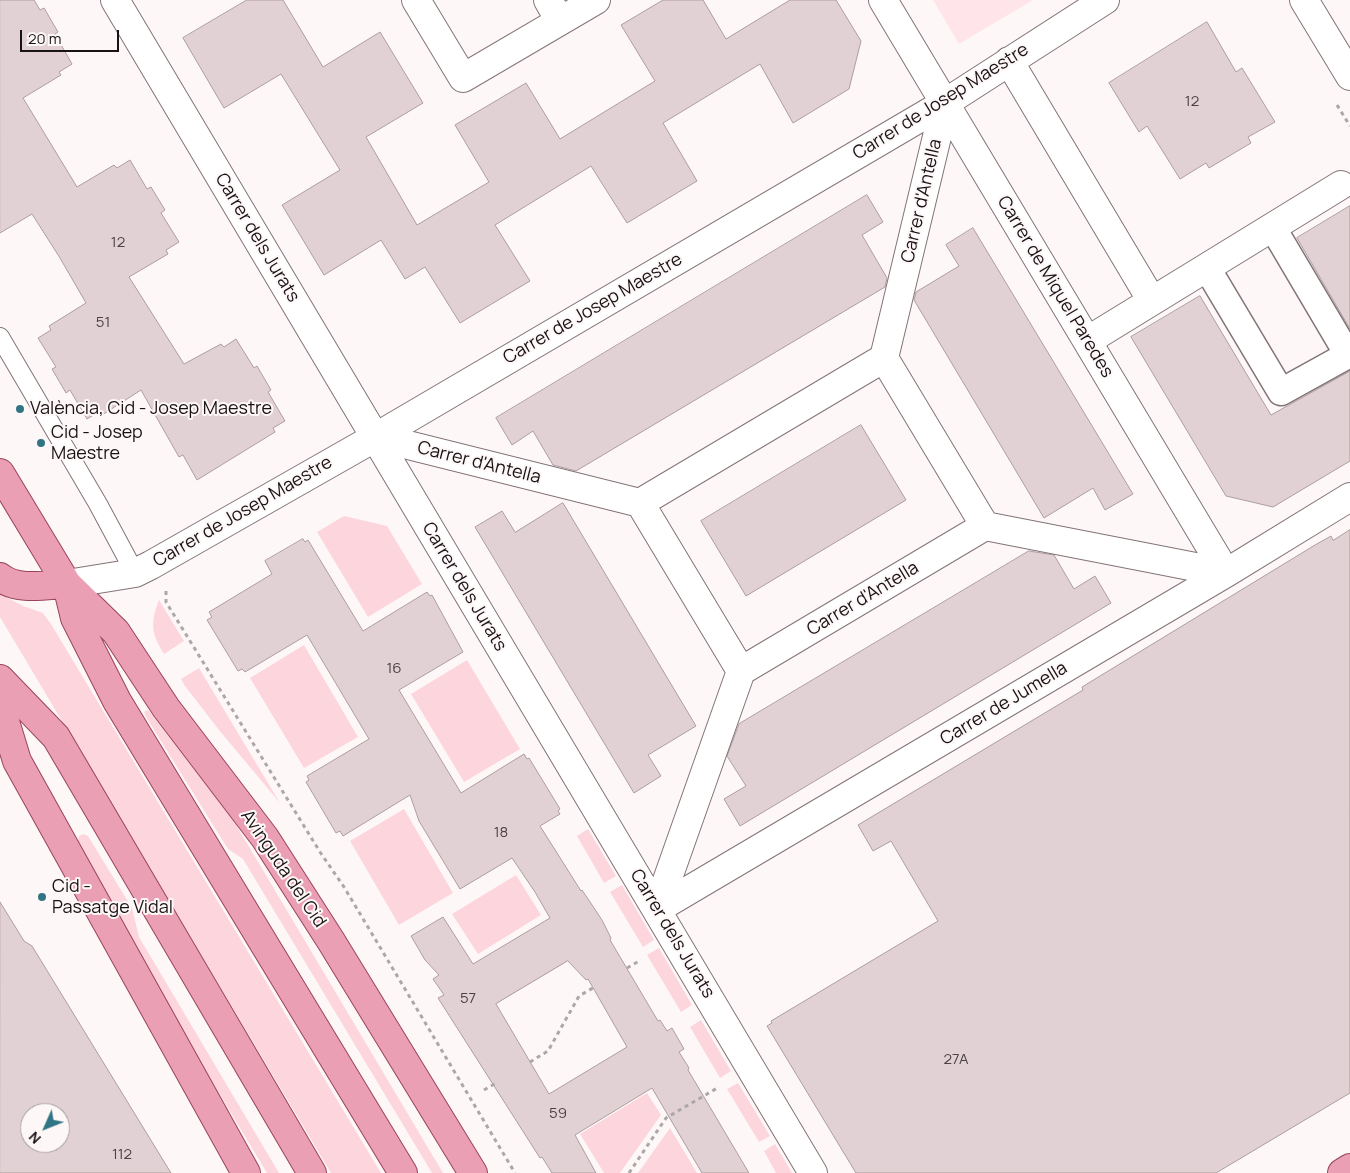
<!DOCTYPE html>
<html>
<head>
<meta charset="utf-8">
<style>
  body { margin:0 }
  #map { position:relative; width:1350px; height:1173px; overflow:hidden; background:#fef7f8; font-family:Manrope,sans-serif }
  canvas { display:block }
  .north { position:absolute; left:20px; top:1103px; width:50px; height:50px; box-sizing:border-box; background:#fef7f8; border:1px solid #a29c9d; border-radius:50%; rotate:226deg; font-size:14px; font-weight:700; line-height:20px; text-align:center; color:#191315 }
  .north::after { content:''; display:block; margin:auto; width:18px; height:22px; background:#317585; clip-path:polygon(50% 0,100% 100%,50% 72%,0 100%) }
  .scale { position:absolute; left:20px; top:30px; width:99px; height:22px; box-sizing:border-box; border:2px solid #191315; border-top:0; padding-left:6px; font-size:15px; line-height:18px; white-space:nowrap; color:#191315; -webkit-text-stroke:4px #fef7f8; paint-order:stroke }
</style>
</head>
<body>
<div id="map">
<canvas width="1350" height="1173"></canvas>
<div class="north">N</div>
<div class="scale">20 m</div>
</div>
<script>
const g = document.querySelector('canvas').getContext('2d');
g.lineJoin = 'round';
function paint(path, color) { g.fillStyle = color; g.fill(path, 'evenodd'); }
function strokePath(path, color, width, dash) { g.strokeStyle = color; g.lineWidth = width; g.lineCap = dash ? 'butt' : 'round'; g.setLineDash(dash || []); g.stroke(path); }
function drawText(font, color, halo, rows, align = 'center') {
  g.font = font + ' Manrope,sans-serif'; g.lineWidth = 4; g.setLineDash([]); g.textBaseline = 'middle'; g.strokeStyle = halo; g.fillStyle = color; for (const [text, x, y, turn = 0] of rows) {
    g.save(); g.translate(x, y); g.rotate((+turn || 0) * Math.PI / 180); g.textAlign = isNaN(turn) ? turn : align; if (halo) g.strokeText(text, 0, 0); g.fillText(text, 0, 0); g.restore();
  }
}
paint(new Path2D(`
  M933 0H1033L959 44Z`), '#ffe4e9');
paint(new Path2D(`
  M344 516 387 526 422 584 368 617 317 532Z
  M0 594 23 606 43 613 51 624 381 1173H331L0 617Z
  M159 600 184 641 164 654C151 633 150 623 159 600Z
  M304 645 358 737 304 768 250 678Z
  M467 660 520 749 464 782 411 694Z
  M199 668 280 803 219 730 185 686 181 679Z
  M147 710 149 711 226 808 443 1173H432L243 859 228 849 146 717 144 712Z
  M404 809 453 893 399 925 350 841Z
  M588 829 616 876 604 883 577 836Z
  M83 834 88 836 132 908 139 937 279 1173H267L119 927 78 841 79 836Z
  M516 875 541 915 478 954 452 914Z
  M622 885 654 940 643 947 610 892Z
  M659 948 692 1005 681 1012 647 955Z
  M701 1020 731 1071 720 1078 690 1027Z
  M738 1083 770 1136 759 1142 727 1089Z
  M647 1093 661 1115 620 1173H604L580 1134Z
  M670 1128 697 1173H638Z
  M775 1144 792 1173H776L764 1151Z`), '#fdd6dd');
const building = new Path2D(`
  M0 0H34L40 10 44 8 58 32 55 34 72 64 59 72 61 75 23 98 77 187 114 165 117 168 130 160 147 189 151 187 165 210 161 213 179 242 166 250 168 254 129 277 184 364 221 344 224 347 236 339 254 368 257 366 271 390 268 392 285 421 273 428 275 432 197 480 183 455 179 457 141 390 102 415 100 411 87 419 70 390 66 393 52 369 56 367 38 338 51 330 49 326 86 303 60 258 32 214 0 233Z
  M247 0H283L323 67 380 32 423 103 366 137 417 225 489 182 455 125 526 83 560 139 655 81 621 25 663 0H703L726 39 790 0H836L861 41 849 89 793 123 760 64 663 123 697 181 627 223 591 166 495 225 530 281 460 323 425 267 405 279 381 240 324 275 282 205 340 170 281 74 224 108 183 38Z
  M1207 22 1236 72 1242 68 1275 122 1248 137 1251 143 1209 168 1206 163 1180 179 1147 126 1139 132 1109 83Z
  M867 195 883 222 862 235 887 278 885 287 576 471 553 465 533 431 512 445 496 418Z
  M1350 206V329L1297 238Z
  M973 228 1133 494 1105 510 1093 488 1044 518 914 300 916 292 959 266 946 245Z
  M1200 296 1271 415 1350 371V461L1273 507 1226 496 1131 337Z
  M861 425 906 500 746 596 701 521Z
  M563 503 696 726 648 755 661 776 634 793 475 527 502 511 515 532Z
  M1350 530V1093L1216 1173H856L767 1026 772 1023 771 1021 938 921 891 841 873 851 858 825 1083 690 1082 687 1315 545 1331 536 1333 540Z
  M303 539 305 542 308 540 363 631 427 592 430 596 432 595 463 652 399 690 461 793 524 754 527 759 529 758 560 809 558 811 560 814 540 826 581 891 582 890 602 920 611 938 610 940 658 1021 660 1020 667 1031 672 1028 684 1049 679 1052 689 1068 688 1070 749 1173H702L652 1088 575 1135 596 1173H552L542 1157 540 1158 438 998 444 995 433 979 439 975 425 960 411 936 443 917 473 964 550 918 535 892 512 858 460 889 419 821 410 795 343 836 340 831 336 833 306 782 309 780 307 776 369 739 307 635 245 672 242 669 238 671 207 620 212 617 209 612 272 574 265 561ZM568 961 586 980 588 979 627 1047 549 1094 496 1004Z
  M1029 551 1054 555 1074 589 1095 576 1111 603 740 826 724 799 746 786 727 756 739 724Z
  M0 902 24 941 32 946 171 1173H0ZM30 1113H60V1143H30Z`);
paint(building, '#e2d1d4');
strokePath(building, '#ad9d9f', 1);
const service = new Path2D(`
  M0 337 98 504 135 573`);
const pedestrian = new Path2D(`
  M1207 268 1281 392 1348 355 1273 228`);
const minor = new Path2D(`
  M115 0 813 1173
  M416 0 463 78 596 0
  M548 0 560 21
  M883 0 1226 573
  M1009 61 1152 301
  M1087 341 1341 185
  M884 358 945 103
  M376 437 640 503
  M985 526 1226 573
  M67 584 135 573 151 565 376 437 945 103 1105 0
  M657 909 741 671 985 526 884 358 640 503 741 671
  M657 909 1226 573 1350 497`);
const tertiary = new Path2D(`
  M1304 0 1350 76`);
const primary = new Path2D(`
  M0 473 67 584 116 632 166 708 265 838 331 941 473 1173
  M0 577C17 591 46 585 67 584
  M67 585 75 618 117 701 403 1173
  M0 679 56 737 312 1173
  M0 705 17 761 246 1173
  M1342 1173 1350 1168`);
strokePath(service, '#837477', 20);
strokePath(pedestrian, '#837477', 29);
strokePath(minor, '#837477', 30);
strokePath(tertiary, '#837477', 30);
strokePath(primary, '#99445c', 30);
strokePath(new Path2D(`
  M1337 105 1350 126
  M166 591V602L320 852 344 887 515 1173
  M627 968 641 960
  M530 1062 548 1051 579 996 593 988
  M484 1090 498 1082
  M629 1173 666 1118 719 1087`), '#ada7a8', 3, [4, 4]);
strokePath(service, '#fff', 18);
strokePath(pedestrian, '#fff', 26);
strokePath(minor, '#fff', 28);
strokePath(tertiary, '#fff', 28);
strokePath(primary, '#eb9fb5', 28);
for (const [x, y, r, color] of [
  [20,409,5,"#317585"],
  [41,443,5,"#317585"],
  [42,897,5,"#317585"]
]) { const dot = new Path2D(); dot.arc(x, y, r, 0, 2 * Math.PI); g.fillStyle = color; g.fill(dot); strokePath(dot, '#fef7f8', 2); }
drawText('15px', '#4b4245', null, [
  ["12",1192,102],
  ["12",118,243],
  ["51",103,323],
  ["16",394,669],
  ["18",501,833],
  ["57",468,999],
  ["27A",956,1060],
  ["59",558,1114],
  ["112",122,1155]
]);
drawText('18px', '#191315', '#fef7f8', [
  ["Carrer de Josep Maestre",941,102,-32],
  ["Carrer d'Antella",922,201,-77],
  ["Carrer dels Jurats",257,238,59],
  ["Carrer de Miquel Paredes",1055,287,59],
  ["Carrer de Josep Maestre",593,309,-30],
  ["Carrer d'Antella",479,463,14],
  ["Carrer de Josep Maestre",243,512,-30],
  ["Carrer dels Jurats",464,587,59],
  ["Carrer d'Antella",863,599,-31],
  ["Carrer de Jumella",1004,704,-31],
  ["Avinguda del Cid",283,869,56],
  ["Carrer dels Jurats",672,934,59]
]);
drawText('18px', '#191315', '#fef7f8', [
  ["València, Cid - Josep Maestre",30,409],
  ["Cid - Josep",51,433],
  ["Maestre",51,454],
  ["Cid -",52,887],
  ["Passatge Vidal",52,908]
], 'left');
</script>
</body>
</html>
